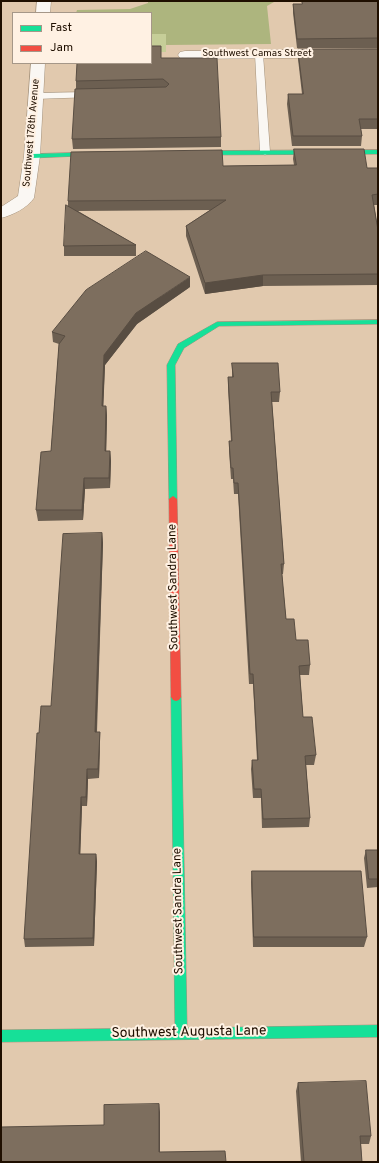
<!DOCTYPE html>
<html>
<head>
<meta charset="utf-8">
<style>
  body { margin:0 }
  #map { position:relative; width:379px; height:1163px; overflow:hidden; background:#e1c9ae; font-family:Overpass,sans-serif }
  canvas { display:block }
  .frame { position:absolute; inset:0; border:2px solid #1f0f00; pointer-events:none }
  .legend { position:absolute; left:12px; top:12px; width:140px; height:52px; box-sizing:border-box; background:#fff1e3; border:1px solid #a59788; margin:0; padding:5px 7px; list-style:none; font-size:12px; color:#1f0f00 }
  .legend li { display:flex; align-items:center; gap:8px; height:20px }
  .legend b { width:20px; border:1px solid #a59788 }
</style>
</head>
<body>
<div id="map">
<canvas width="379" height="1163"></canvas>
<div class="frame"></div>
<ul class="legend">
<li><b style="height:5px;background:#16e098"></b>Fast</li>
<li><b style="height:5px;background:#f24e42"></b>Jam</li>
</ul>
</div>
<script>
const g = document.querySelector('canvas').getContext('2d');
g.lineJoin = 'round';
function paint(path, color) { g.fillStyle = color; g.fill(path, 'evenodd'); }
function strokePath(path, color, width, dash) { g.strokeStyle = color; g.lineWidth = width; g.lineCap = dash ? 'butt' : 'round'; g.setLineDash(dash || []); g.stroke(path); }
function drawText(font, color, halo, rows, align = 'center') {
  g.font = font + ' Overpass,sans-serif'; g.lineWidth = 4; g.setLineDash([]); g.textBaseline = 'middle'; g.strokeStyle = halo; g.fillStyle = color; for (const [text, x, y, turn = 0] of rows) {
    g.save(); g.translate(x, y); g.rotate((+turn || 0) * Math.PI / 180); g.textAlign = isNaN(turn) ? turn : align; if (halo) g.strokeText(text, 0, 0); g.fillText(text, 0, 0); g.restore();
  }
}
paint(new Path2D(`
  M151 34H166V52H151Z`), '#c6ce98');
paint(new Path2D(`
  M148 1 274 2 267 6 271 44 166 45V34H151V13H76L77 10 130 9 148 3Z`), '#adb57e');
const lane = new Path2D(`
  M259 51 263 54 270 152 265 155 260 152 255 54Z
  M91 92 94 93 96 95 94 97 35 99 30 96 35 93Z`);
const street = new Path2D(`
  M37 1H51L50 13H36Z
  M378 49V57L185 59 180 58 178 55 180 52 185 51Z
  M31 63H45L40 156 34 198C27 208 13 215 1 218V207L18 196 24 156Z`);
const fast = new Path2D(`
  M378 150V154L193 155 190 153 193 151Z
  M101 152 103 153V155L32 158 29 156 32 154Z
  M378 320V324L219 326 184 348 175 365 177 499 173 502 170 501 169 499 167 365 178 344 217 322Z
  M176 693 179 694 181 697 187 1028 378 1025V1037L1 1042V1030L175 1028 171 697 173 694Z`);
const jam = new Path2D(`
  M173 496 177 499 181 697 179 700 176 701 173 700 171 697 169 499Z`);
strokePath(lane, '#a3917b', 1);
strokePath(street, '#a3917b', 1);
strokePath(fast, '#a3917b', 1);
strokePath(jam, '#a3917b', 1);
paint(lane, '#faf7f3');
paint(street, '#faf7f3');
paint(fast, '#16e098');
paint(jam, '#f24e42');
paint(new Path2D(`
  M302 1H378V48H297L293 13V4H302Z
  M298 49H378V129H361L362 136 361 146H292L287 104 288 94H302L298 59Z
  M161 58 221 137V147L73 149 72 139 76 89V81Z
  M294 149 367 168H378V205H374L378 230V285L263 286 205 294 186 236V226L210 210 78 211 136 245V256H64V246L68 206V201L223 166 294 165 293 159Z
  M190 287 137 324 105 365 103 406H106L107 416 106 451H110L111 461 110 488 85 489 83 520 38 521 36 510 51 451 59 344 53 342 52 332Z
  M232 363 280 392 279 402H272L284 564 283 574H282L286 619 296 640 310 665 309 675H300L303 717 316 755 314 765H306L310 818 309 827 262 828 261 798H253L251 769 252 760H257L253 684H249L238 494H234L233 479H231L229 451V441H231L228 388V377H232Z
  M102 533 103 543 97 732H100V742L99 778 88 779 87 806H82L80 854H96L97 862 94 946 25 947 24 939 39 733 51 706Z
  M366 850H378V887L367 888 364 858Z
  M252 871 367 937 364 947H253L251 882Z
  M298 1083 371 1136 369 1144H361L362 1162H301L296 1091Z`), '#6c5f51');
paint(new Path2D(`
  M263 275V286L205 294V283Z
  M190 277V287L137 324 105 365 103 416 102 406 104 355 136 313Z
  M106 406 107 416 106 461 105 451Z
  M110 451 111 461 110 488 109 478Z
  M84 478 85 489 83 520 82 510Z
  M102 533 103 543 96 742 95 732Z
  M100 732V742L99 778 98 769Z
  M87 769 88 779 87 806 86 797Z
  M81 797 82 806 80 863 79 854Z
  M96 854 97 862 94 946 93 938Z
  M159 1104 160 1112V1160L159 1152Z`), '#584d42');
const building = new Path2D(`
  M302 1H378V38L297 39 293 4H302Z
  M151 46H161V58H217L221 137 72 139 75 89 166 87 169 84 163 79 76 81 77 63H151Z
  M298 49H378V119H359L362 136H293L288 94H303Z
  M294 149H364L367 168H378V194L372 195 378 230V274L263 275 205 283 186 226 226 200 68 201 71 152 222 150 223 166 296 165Z
  M66 205 136 245 64 246Z
  M146 251 190 277 136 313 104 355 102 406H106L105 451H110L109 478H84L82 510H36L41 452 51 451 59 344 65 336 52 332 86 290Z
  M232 363H278L280 392H271L284 564H281L286 619H294L296 640H308L310 665 299 666 303 717H312L316 755 305 756 310 818 263 819 261 789H254L252 760H258L253 674H250L238 483H234L233 468H231L229 441H232L228 377H233Z
  M102 533 95 732H100L98 769H87L86 797H81L79 854H96L93 938 24 939 37 733H39L41 706H51L63 534Z
  M366 850H378V879H369Z
  M252 871H361L367 937H254Z
  M366 1081 371 1136H360L362 1162H304L298 1083Z
  M159 1104V1152L225 1151 226 1162H1V1127L104 1125V1105Z`);
paint(building, '#7d6e5e');
strokePath(building, '#584d42', 1);
drawText('10px', '#1f0f00', '#fff1e3', [
  ["Southwest Camas Street",257,54],
  ["Southwest 178th Avenue",32,133,-85]
]);
drawText('12px', '#1f0f00', '#fff1e3', [
  ["Southwest Sandra Lane",174,587,-91],
  ["Southwest Sandra Lane",179,911,-91]
]);
drawText('14px', '#1f0f00', '#fff1e3', [
  ["Southwest Augusta Lane",189,1033,-1]
]);
</script>
</body>
</html>
